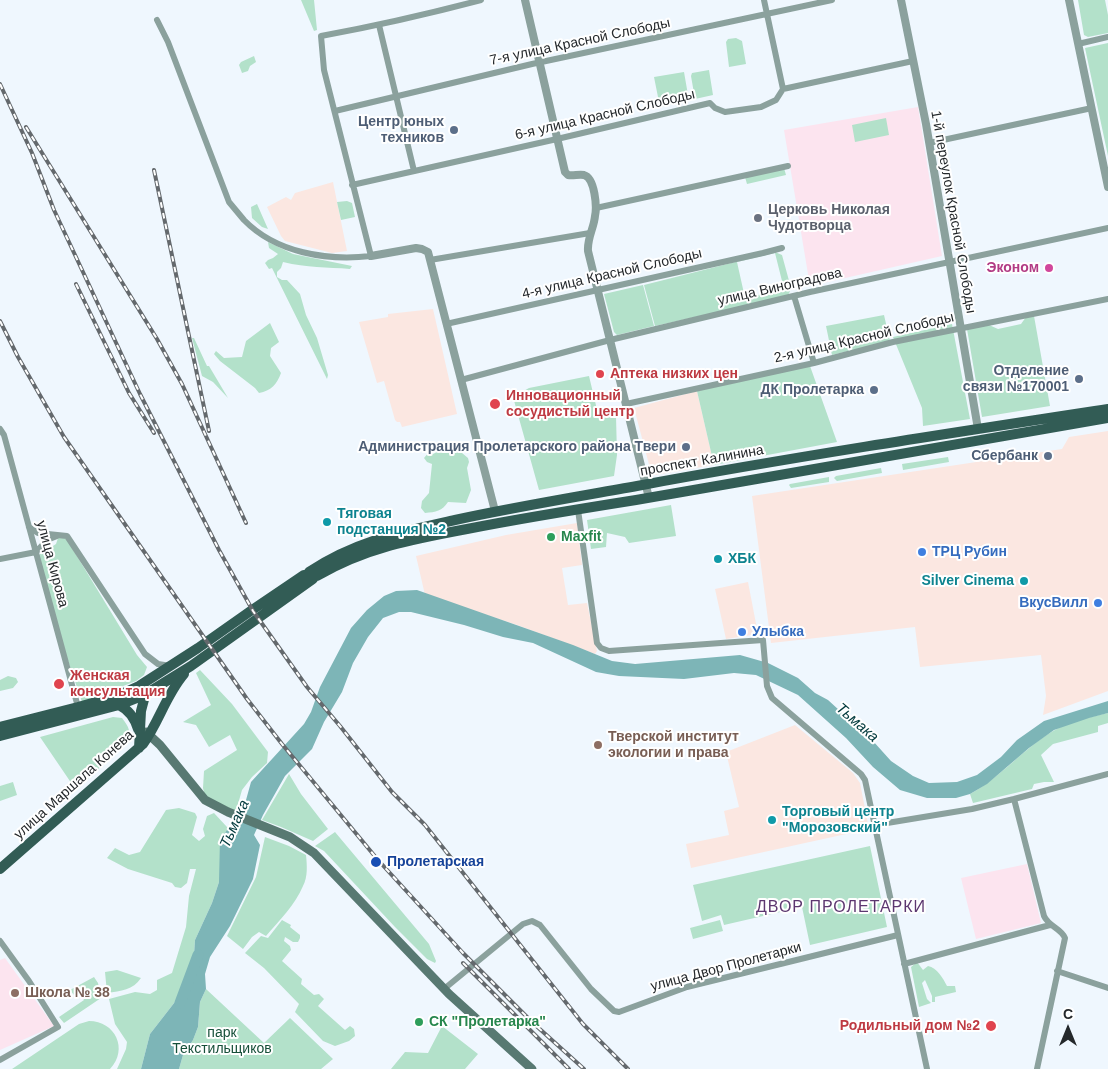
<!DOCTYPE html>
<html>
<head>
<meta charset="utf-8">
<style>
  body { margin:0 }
  #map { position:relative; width:1108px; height:1069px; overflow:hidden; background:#eff7fe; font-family:Arial,sans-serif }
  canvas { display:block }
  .north { position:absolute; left:1043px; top:1004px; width:50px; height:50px; -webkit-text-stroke:4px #fff; paint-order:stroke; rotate:0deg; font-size:14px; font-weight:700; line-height:20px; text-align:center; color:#24282b }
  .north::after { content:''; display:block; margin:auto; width:18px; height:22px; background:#24282b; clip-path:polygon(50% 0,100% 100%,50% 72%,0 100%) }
</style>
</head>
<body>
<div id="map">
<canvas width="1108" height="1069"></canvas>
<div class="north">С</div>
</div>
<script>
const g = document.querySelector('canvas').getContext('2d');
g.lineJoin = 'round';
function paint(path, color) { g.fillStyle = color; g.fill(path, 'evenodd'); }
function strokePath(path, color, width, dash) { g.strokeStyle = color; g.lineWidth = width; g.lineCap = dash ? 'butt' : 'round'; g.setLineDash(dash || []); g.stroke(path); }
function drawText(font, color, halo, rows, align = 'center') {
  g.font = font + ' Arial,sans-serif'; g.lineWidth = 4; g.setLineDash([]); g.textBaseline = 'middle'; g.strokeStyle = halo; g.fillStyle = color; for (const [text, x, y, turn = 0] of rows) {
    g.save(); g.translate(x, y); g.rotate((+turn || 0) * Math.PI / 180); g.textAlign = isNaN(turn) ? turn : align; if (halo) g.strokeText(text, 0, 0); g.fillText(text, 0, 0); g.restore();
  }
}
paint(new Path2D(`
  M333 182 347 251 332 253 285 241 281 236 267 207 286 197 291 200 295 193Z
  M433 309 457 414 402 427 400 422H397L395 420 384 381 377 383 359 322 388 317V314Z
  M697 391 714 465 655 475 651 472 634 408Z
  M1108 431V691L1043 715 1046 696 1041 655 920 667 915 627 771 643 752 496 1062 449 1069 437Z
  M577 523 582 565 562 568 568 605 587 603 597 651 595 654 517 625 425 595 416 556 506 535Z
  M748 582 758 634 726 639 715 589Z
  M795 725 853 773 860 783 869 829 691 868 686 844 729 835 724 811 739 807 726 752Z`), '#fbe7e1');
paint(new Path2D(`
  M918 107 942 256 810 286 784 130Z
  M1027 864 1041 923 976 939 961 878Z
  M5 958 54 1026 0 1050V960Z`), '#fce4ef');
paint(new Path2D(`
  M301 0H314L317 30 314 31Z
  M1078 0H1105L1108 15V33L1088 37 1084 35Z
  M736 38 742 41 746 64 729 67 726 42 728 39Z
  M1108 43V156L1085 48Z
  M254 56 256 62 250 66 248 71 242 73 239 65 241 62Z
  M709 70 713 95 695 99 691 76 692 73Z
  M684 72 688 95 685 96 686 101 660 107 654 77Z
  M886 118 889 135 855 142 852 125Z
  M784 168 786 175 747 184 745 177Z
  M347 201 352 203 355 217 341 220 337 202Z
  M257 204 268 229 262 227 252 218 251 207Z
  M268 242 293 254 352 266 350 269C327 267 307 268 283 262L281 268 277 272V277L282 280H287L300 294 306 315 317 338 328 375 327 379 272 268 269 269 265 263 268 260 273 258 278 254 269 248Z
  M775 252 782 255 791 288 788 296 655 326 644 285ZM775 253 784 289 745 298 737 262Z
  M643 285 654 326 617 335 614 332 604 294Z
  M884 315 890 341 832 355 826 326Z
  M1034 316 1050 406 982 417 967 329 989 325 998 329 1021 324 1026 317Z
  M270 323 279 342 271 348 270 356 281 373C277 384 271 391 259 393L255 388 220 361 214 354 216 351 224 358 242 357 246 341Z
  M952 324 970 419 923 426 922 408 893 337Z
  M192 338H194L207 366H209L228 398 213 382 202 376Z
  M810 366 837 442 714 465 697 391Z
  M589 376 599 418 616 416 617 455 614 476 539 490 513 397 529 388Z
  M451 449 462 453 468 458 469 462 467 468 471 490 466 503 448 502C442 511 436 512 425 513L421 508 422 501 429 493 432 464 427 462 424 458 429 452 433 454 441 450Z
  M948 457 949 462 903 470 902 464Z
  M881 468 882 473 837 481 834 478 836 476Z
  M829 477V482L791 488 789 485 790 484Z
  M671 505 676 536 629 543 625 537 607 533 606 547 591 549 587 520Z
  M58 538H66L137 655 147 667 144 675 136 681 82 702 65 652 39 555 56 544Z
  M200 670 232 704 268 752 267 763 252 777 242 790 236 811 205 797 203 788 204 771 237 750 230 735 209 747 196 725 183 722 211 705 196 673Z
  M8 676 16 678 18 682 13 688 0 691V680Z
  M1108 713V723L1098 726V732L1053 744 1041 755 1054 782H1044L1034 784 1032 789 973 803 970 794C1001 777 1023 749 1053 731 1069 722 1090 717 1108 713Z
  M113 717 122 718C129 727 132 732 126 743L76 790 40 737Z
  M289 774 301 794 328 829 313 841 281 827 262 820Z
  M13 782 17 795 0 801V786Z
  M179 808 195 813 197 817 192 835 199 841 205 836 203 829 207 816 214 813 227 827 231 826 235 828 226 874 219 882 212 903 195 940 193 970 185 989 150 1034 141 1069H117L126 1049 127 1042 115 1024 109 999 135 992 150 994 157 990V980L172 973 186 927 189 896 196 869H190L187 883 181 888 175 887 172 883 128 869 107 858 115 848 129 855 140 852 166 810Z
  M335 832 429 944 436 961 435 963 427 959 395 927 324 851 315 846Z
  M265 837 289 846 306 855C307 865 308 877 303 886 295 905 279 921 266 936L259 932 252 937 243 949 227 936 256 877Z
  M870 846 887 927 810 945 802 907 724 925 721 915 702 921 693 885Z
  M282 920 291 925 290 927 300 935V938L298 942H293L285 937 284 941 290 946 291 950 282 961 302 979 301 984 314 995 319 994 324 999 318 1006 345 1030 350 1026 354 1029 355 1036 349 1041 335 1046 323 1041 295 1012 299 1004 264 968 245 953 261 936 268 938Z
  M720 920 723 931 693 939 690 928Z
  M917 962 923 970 928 966C937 968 943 978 947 986H955L956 992 935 997V1002H932V996L925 980 922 983 927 999 931 1003 919 1007 911 967Z
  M117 970 141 978C133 990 121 991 107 993L105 972Z
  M94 977 98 983 101 998 64 1023 59 1017 84 1000 80 993 74 995 70 990Z
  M206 989 264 1043 290 1018 333 1059 321 1069H179L183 1055 193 1040 198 1027 200 1002Z
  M89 1021C115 1021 129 1049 110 1069H12L79 1024Z
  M442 1026 478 1054 465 1069H391L405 1052 428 1053Z`), '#b3e1ca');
paint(new Path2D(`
  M417 590 573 645 612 661 635 664 740 655 768 663 798 678 815 693 828 700 873 741 891 761 913 776 929 783 957 782 977 775 1001 757 1017 740 1044 721 1108 701V713L1089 718 1054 730 1029 748 987 784 970 794 956 798H927L900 790 873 767 846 738 798 695 756 675 734 673 684 679 619 676 596 672 533 643 503 637 464 625 411 612H399L383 618 368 637 353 663 342 692 324 722 312 749 285 776 263 815 254 835 260 845 253 879 230 926 210 957 205 974 206 989 200 1002 198 1027 193 1040 183 1055 179 1069H141L150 1034 185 989 193 970 195 940 212 903 219 882 220 839 228 829H238L251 782 304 724 311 712 320 687 351 628 367 610 384 596 396 591Z`), '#7db5b7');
strokePath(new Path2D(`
  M180 1003 198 955`), '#7db5b7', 11);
strokePath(new Path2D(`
  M764 0 783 89
  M157 20 168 42 229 202C234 208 239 214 244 220 276 253 327 261 371 256L324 70 321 36C375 26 428 14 481 0
  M379 25 414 171
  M1078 44 1108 37
  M335 111 532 64 832 0
  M929 143 1092 108
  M352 185 557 139 710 103 715 108 725 112 761 107 776 100 783 89 913 61
  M596 208 788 166
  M430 260 590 233
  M794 296 814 363
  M446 324 763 253 782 248
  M461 380 610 340 810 292 1108 228
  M626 404 814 363 893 342 1108 299
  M0 429 4 435 78 707
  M578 510 597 643 601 648 609 651 763 640 767 686 772 698 861 774 865 780 927 1069
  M29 527 38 533 67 536 145 654 158 664 171 666
  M0 559 36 552 47 540 57 536
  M1014 799 1044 916C1049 927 1061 928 1065 938L1037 1069
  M875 825 972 809 1014 799 1108 774
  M0 941 29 981 58 1027 0 1060
  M904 964 1050 925
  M1057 971 1108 988
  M444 989 523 924 532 921 540 925 591 989 614 1011 619 1012 687 987 898 935`), '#8ba19d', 6);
strokePath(new Path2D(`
  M525 0 565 172 568 175C573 176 579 174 584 175 595 178 597 207 595 216 594 228 587 238 588 251L649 498
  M901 0 926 124 978 429
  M1069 0 1108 187
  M371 256 416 248 422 249 428 252 495 511`), '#8ba19d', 8);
strokePath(new Path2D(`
  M146 732 160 745 205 800 228 812 290 837 314 853 449 994 532 1069`), '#587972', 9);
strokePath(new Path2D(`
  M309 572C355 541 402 532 455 520 515 507 576 497 637 486 793 457 951 433 1108 409
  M317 576C365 548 413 539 467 529 523 518 579 509 636 500 793 474 950 445 1108 418
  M119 705C129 710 135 719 138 729
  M0 727 78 707 117 696 139 686 198 648 252 610 304 575
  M0 736 119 705 144 695 191 666 313 579
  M139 748 141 711 146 692
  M0 869 143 744C159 722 166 695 184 674`), '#325c55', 10);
const rail = new Path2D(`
  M0 84 32 153 54 210 140 394 219 550 253 611 307 687 340 726 392 792 425 825 583 1024 628 1069
  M26 127 157 339 182 384 246 523
  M154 170 209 431
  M76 284 129 393 154 433
  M0 321 18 357 64 437 247 699 282 744 378 860 463 953 532 1022 584 1069
  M463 963 569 1069`);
strokePath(rail, '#64696d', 4);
strokePath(rail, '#fff', 2, [5.5]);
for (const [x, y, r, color] of [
  [454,130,5,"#5c6f8a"],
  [758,218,5,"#6b7280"],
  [1049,268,5,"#d1479c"],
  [600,374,5,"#e0444e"],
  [1079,379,5,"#5c6f8a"],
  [874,390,5,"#5c6f8a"],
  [495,404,6,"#e0444e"],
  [686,447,5,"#5c6f8a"],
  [1048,456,5,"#5c6f8a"],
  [327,522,5,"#0f9aa8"],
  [551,537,5,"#2e9e5b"],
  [922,552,5,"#3f7fe0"],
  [718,559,5,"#0f9aa8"],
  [1024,581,5,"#0f9aa8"],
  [1098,603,5,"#3f7fe0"],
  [742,632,5,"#3f7fe0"],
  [59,684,6,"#e0444e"],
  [598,745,5,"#8d6e63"],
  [772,820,5,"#0f9aa8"],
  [376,862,6,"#1a4fb4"],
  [15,993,5,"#8d6e63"],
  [419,1022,5,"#2e9e5b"],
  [991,1026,6,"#e0444e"]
]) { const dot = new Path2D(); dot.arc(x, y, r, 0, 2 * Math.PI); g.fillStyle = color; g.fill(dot); strokePath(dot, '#fff', 2); }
drawText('14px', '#24282b', '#fff', [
  ["7-я улица Красной Слободы",580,42,-12],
  ["6-я улица Красной Слободы",605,115,-13],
  ["1-й переулок Красной Слободы",953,212,80],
  ["4-я улица Красной Слободы",612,274,-13],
  ["улица Виноградова",780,287,-13],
  ["2-я улица Красной Слободы",864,338,-13],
  ["проспект Калинина",702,461,-10],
  ["улица Кирова",52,564,75],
  ["улица Маршала Конева",74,785,-42],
  ["улица Двор Пролетарки",726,967,-15]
]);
drawText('bold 14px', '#4e5e75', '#fff', [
  ["Центр юных",444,122],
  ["техников",444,138],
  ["Отделение",1069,371],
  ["связи №170001",1069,387],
  ["ДК Пролетарка",864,390],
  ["Администрация Пролетарского района Твери",676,447],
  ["Сбербанк",1038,456]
], 'right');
drawText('bold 14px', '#5b616d', '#fff', [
  ["Церковь Николая",768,210],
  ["Чудотворца",768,226]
], 'left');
drawText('bold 14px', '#b23c85', '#fff', [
  ["Эконом",1039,268]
], 'right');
drawText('bold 14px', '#be3a42', '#fff', [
  ["Аптека низких цен",610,374],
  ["Инновационный",506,396],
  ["сосудистый центр",506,412],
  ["Женская",70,676],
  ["консультация",70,692],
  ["Родильный дом №2",980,1026,"right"]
], 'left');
drawText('bold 14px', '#0d838f', '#fff', [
  ["Тяговая",337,514],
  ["подстанция №2",337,530],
  ["ХБК",728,559],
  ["Silver Cinema",1014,581,"right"],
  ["Торговый центр",782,812],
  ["\"Морозовский\"",782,828]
], 'left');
drawText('bold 14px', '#27864d', '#fff', [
  ["Maxfit",561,537],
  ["СК \"Пролетарка\"",429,1022]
], 'left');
drawText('bold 14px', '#366cbe', '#fff', [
  ["ТРЦ Рубин",932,552],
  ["ВкусВилл",1088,603,"right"],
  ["Улыбка",752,632]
], 'left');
drawText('bold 14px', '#785e54', '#fff', [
  ["Тверской институт",608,737],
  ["экологии и права",608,753],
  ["Школа № 38",25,993]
], 'left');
drawText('bold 14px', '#164399', '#fff', [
  ["Пролетарская",387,862]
], 'left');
drawText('14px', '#164f39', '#fff', [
  ["парк",222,1033],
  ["Текстильщиков",222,1049]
]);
drawText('italic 15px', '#01393c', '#fff', [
  ["Тьмака",857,723,41],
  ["Тьмака",235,824,-66]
]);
g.letterSpacing = '1px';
drawText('16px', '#5c3770', '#fff', [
  ["ДВОР ПРОЛЕТАРКИ",841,908]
]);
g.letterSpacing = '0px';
</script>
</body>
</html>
